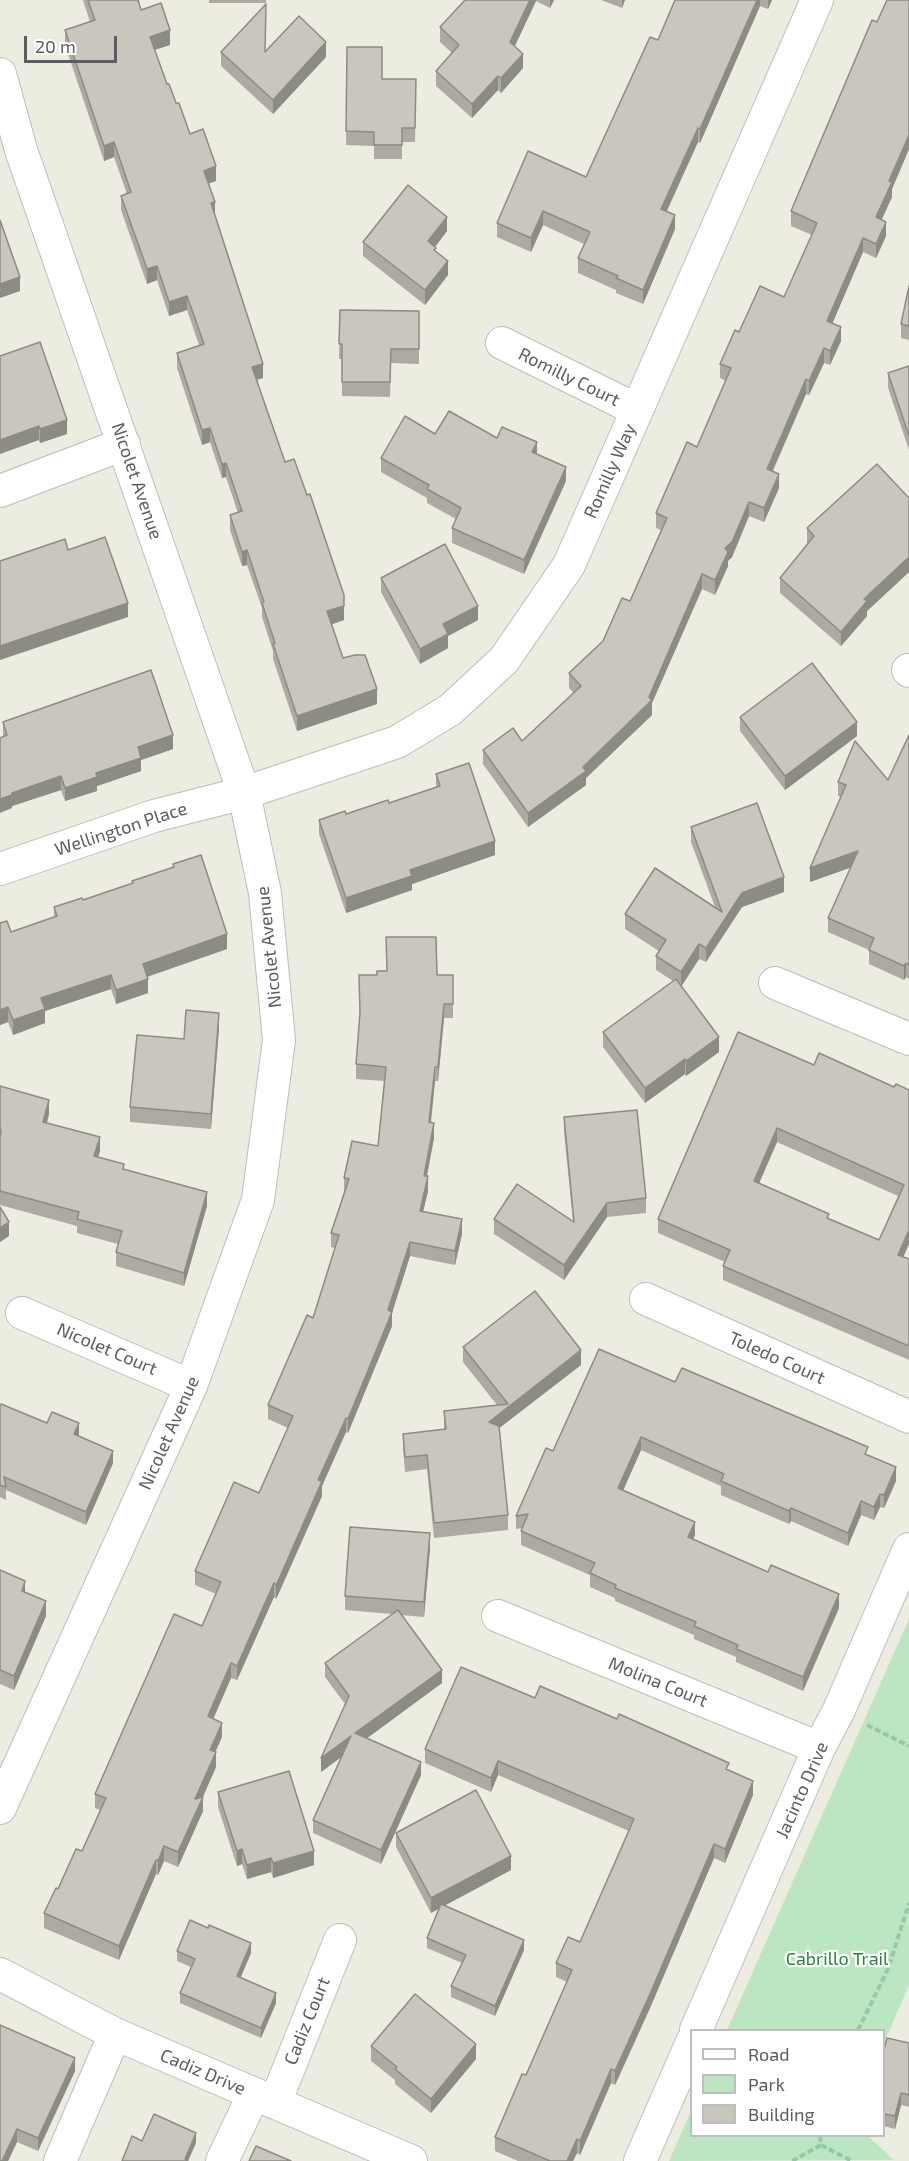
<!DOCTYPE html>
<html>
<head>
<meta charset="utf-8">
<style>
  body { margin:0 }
  #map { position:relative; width:909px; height:2161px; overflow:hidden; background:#edece0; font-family:"Exo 2",sans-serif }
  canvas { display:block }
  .legend { position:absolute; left:690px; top:2029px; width:195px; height:108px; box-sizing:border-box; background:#fff; border:2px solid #bdbec0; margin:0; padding:8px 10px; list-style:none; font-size:18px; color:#595c62 }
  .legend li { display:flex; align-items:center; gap:12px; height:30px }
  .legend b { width:30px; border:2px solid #bdbec0 }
  .scale { position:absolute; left:24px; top:36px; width:93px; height:27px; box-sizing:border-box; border:3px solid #595c62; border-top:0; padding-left:8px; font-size:18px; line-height:21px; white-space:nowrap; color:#595c62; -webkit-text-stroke:4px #fff; paint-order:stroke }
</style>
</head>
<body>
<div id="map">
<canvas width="909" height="2161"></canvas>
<ul class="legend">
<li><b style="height:8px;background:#fff"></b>Road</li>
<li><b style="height:16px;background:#bbe6c1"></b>Park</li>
<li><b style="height:16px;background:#c8c6bd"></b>Building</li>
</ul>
<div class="scale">20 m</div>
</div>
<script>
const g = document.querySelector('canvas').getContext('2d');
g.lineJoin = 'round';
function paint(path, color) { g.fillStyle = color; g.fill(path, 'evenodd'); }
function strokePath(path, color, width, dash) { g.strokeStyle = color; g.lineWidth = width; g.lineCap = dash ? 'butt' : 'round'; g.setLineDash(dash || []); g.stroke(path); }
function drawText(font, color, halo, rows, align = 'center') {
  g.font = font + ' "Exo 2",sans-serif'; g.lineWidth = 4.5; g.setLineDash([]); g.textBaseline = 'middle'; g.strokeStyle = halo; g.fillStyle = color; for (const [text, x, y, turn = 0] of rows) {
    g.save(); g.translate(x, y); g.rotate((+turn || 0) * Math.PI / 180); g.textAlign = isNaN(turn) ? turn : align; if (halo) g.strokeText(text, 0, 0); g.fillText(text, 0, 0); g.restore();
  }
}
paint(new Path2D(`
  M909 1619V1985L884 2043V2030H727Z
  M691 2111 692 2136H868L894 2160 669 2161Z`), '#bbe6c1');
const minor = new Path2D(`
  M0 74 21 150 244 793 265 893 279 1040 258 1200 191 1386 0 1808
  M502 343 637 410
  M0 491 124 444
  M908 670 909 671
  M0 869 154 816 244 793 397 742 450 710 504 660 569 565 817 0
  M775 983 909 1039
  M646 1299 909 1417
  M22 1313 191 1386
  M498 1616 819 1748
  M0 1974 115 2034 411 2161
  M696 2030 819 1748 839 1710 909 1549
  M275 2103 340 1940
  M60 2161 115 2034
  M222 2161 254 2094
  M640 2161 692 2042`);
strokePath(minor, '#bbbcc3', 34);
strokePath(new Path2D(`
  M867 1725 909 1746
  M858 2030 888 1969 909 1903
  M820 2136 821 2145 852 2161
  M792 2161 821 2145`), '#93c8aa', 4, [6, 3]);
strokePath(minor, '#fff', 32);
paint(new Path2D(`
  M83 0H138L141 10 170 45 155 50 167 84 190 134 216 181 209 183 215 216 263 378 257 380 285 462 344 620 332 624 343 658 377 704 297 731 273 659V651L262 617V608L247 565 242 566 230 530V515L238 513 226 477 222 478 210 442 202 445 177 368V353L199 345 187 310 169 316 157 280 147 284 121 210V196L127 194 114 157 104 161 65 45V30L90 22Z
  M209 0H266V3H209Z
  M465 0H554L550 8 536 1 515 46 523 68 501 93 498 90 472 118 436 86V71L452 53 440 42V27Z
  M601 0H625L622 8Z
  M675 0H772L768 9 760 6 700 143 698 142 667 211 675 229 643 304 616 293V290L578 273V258L584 244 543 225 531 252 497 237V223L586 177 658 40Z
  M909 0V149L892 189V197L881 220 886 236 876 258 863 252 842 300 832 323 841 341 830 365 824 363 809 395 806 394 773 471 779 488 764 522 749 516 732 557 728 561V566L715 595 702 589 652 703V715L586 778V785L528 827 483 764V750L522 741 574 693 569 688V673L603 641 630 601 661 530 656 528V513L697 447 726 381 720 378V364L739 332 784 297 812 235 791 226V211L877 22Z
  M347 47 382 79H416L415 142H402V159H374V146L346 145Z
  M221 52H265L326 57 273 114 221 66Z
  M447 231 435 247 436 252 448 275 425 305 363 256V242Z
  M909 286V340L901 338V324Z
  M340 310 419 311V364L391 363 390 397 342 396V359H339Z
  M0 356 67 434 40 443Z
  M909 366V450L888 388V373Z
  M435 434 497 438 537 454 566 481 524 574 452 543V528L456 519 427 503V498L381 472V458Z
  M909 498V572L867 611V616L841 646 780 593V578L808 544 807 543V528Z
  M381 578 478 620 448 636V648L420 664 381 592Z
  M740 717 857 736 785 790 740 731Z
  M3 722 173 749 141 760V771L97 786V791L65 801 61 790 12 806V808L3 737Z
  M909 735V979L906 977 904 980 869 964V950L828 932V918L851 867 810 882 841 797 838 796V782L888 780Z
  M436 774 495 855 412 884V890L346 913 319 834V820L389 803 436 787Z
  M691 827 784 892 742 907 706 962 699 959 681 986 719 1052 686 1076 685 1074 645 1103 603 1047V1032L673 981 656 970V956L659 951 625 929V914L715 907 691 842Z
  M173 864 227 949 147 977 148 993 116 1004 111 989 45 1011V1023L13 1035 8 1022 0 1025V923L11 932 54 917V907L83 900 132 883V881L173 867Z
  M437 975H453V1018H444L438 1081H435L431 1123 434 1138 427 1176 428 1191 423 1211 462 1234 455 1265 410 1256 392 1312V1326L348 1433 346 1432 322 1486V1496L279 1593 276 1599 274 1597 237 1680 231 1678 213 1719 222 1737 215 1752 216 1767 203 1797V1811L178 1867 164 1861 158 1875 156 1874 119 1960 44 1928V1913L58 1889 82 1851 100 1810 95 1808V1794L202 1626 216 1594 195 1585V1571L259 1493 288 1428 268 1419V1405L313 1318 335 1248 331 1247V1233L344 1192V1178L378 1146 384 1081 356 1079V1064Z
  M219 1028 211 1129 130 1122V1107L184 1039Z
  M814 1065 894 1087 909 1090V1244L903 1257 909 1259V1360L723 1280V1266L725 1262 658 1233V1219ZM777 1142 898 1196 879 1240 829 1218 759 1183Z
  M0 1086 49 1114 47 1123 100 1151 98 1157 207 1206 184 1286 116 1266V1252L118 1244 77 1233V1226L0 1205Z
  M564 1117 646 1198V1213L607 1217 564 1280 494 1234V1219L573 1221 564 1132Z
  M463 1347 581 1365 499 1428 508 1515V1530L434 1538 427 1469 405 1472 403 1449V1434L444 1429V1411L497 1405 463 1362Z
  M675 1382 868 1455 896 1481 884 1508 880 1507 874 1520 861 1515 848 1546 791 1521 789 1524 721 1495V1486L641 1450 623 1490 695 1535 693 1539 839 1608 803 1691 736 1662V1657L694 1639V1635L615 1601V1598L590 1587V1575L521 1545V1531L522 1528 516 1529V1516L553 1451Z
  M0 1406 79 1436 113 1463 86 1525 6 1490V1500L0 1497Z
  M430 1548 424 1617 401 1615 442 1683 367 1738 421 1775 381 1864 313 1833V1820L341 1757 321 1772 345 1704 325 1677V1663L392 1614 345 1610V1596Z
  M0 1570 25 1592 46 1616 14 1690 0 1684Z
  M535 1698 729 1770 753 1795 725 1863 714 1858 650 2008 615 2085 611 2083 580 2155 577 2153 573 2161H518L495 2151V2137L526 2075 567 1982 556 1977V1963L580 1942 629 1831 498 1775 491 1792 425 1763V1749Z
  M218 1792 314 1865 273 1878 271 1872 247 1879 242 1864 237 1866 218 1807Z
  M396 1833 511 1870 445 1905 524 1950 495 2016 451 1997V1986L462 1963 427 1948V1938L439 1908 431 1913 396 1847Z
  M208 1928 251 1953 240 1978 276 2003 261 2038 180 2003V1993L191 1967 177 1961V1951Z
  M0 2025 75 2071 38 2151 17 2142 8 2161H0Z
  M909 2043V2107L901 2105 895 2129 884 2126V2050Z
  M371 2046 476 2059 431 2113 395 2084V2080L371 2061Z`), '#acaaa3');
paint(new Path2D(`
  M530 0H536V1L510 56V42Z
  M550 0H554L550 8Z
  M622 0H625L622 8Z
  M757 0H760V6L700 143V129Z
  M768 0H772L768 9Z
  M170 30V45L150 51V37Z
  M326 42V57L273 114V100Z
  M523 54V68L501 93V78Z
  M498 76V90L472 118V104Z
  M698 128V142L661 223V209Z
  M909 135V149L892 189V197L876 232V217L889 181Z
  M114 142V157L104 161V146Z
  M216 166V181L204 185V171Z
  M215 202V216L211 203Z
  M543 211V225L531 252V238Z
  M675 215V229L643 304V290Z
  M447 217V231L428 256V241Z
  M886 222V236L876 258V244Z
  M863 238V252L827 336V321Z
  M448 261V275L425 305V290Z
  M157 266V280L147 284V269Z
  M20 277V291L0 298V284Z
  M187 296V310L169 316V302Z
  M841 327V341L830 365V351Z
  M824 348V363L809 395V381Z
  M263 364V378L252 381V367Z
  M806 379V394L767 483V469Z
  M67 420V434L40 443V429Z
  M39 426V440L0 454V440Z
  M210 428V442L202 445V430Z
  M537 442V456L532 452Z
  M226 463V477L222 478V464Z
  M566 467V481L524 574V560Z
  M779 474V488L764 522V508Z
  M749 502V516L732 557 728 561V566L715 595V580L725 548Z
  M247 550V565L242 566V552Z
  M909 557V572L867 611V616L841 646V632L864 599Z
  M702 574V589L652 703V715L586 778V785L528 827V813L583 767 649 697Z
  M128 603V617L0 660V646Z
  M344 606V620L327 626V611Z
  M478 606V620L448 636V648L420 664V649L443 624Z
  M377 689V704L297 731V716Z
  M857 722V736L785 790V776Z
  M173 735V749L141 760V771L97 786V791L65 801V788L96 773 138 747Z
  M61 776V790L12 806V808L0 813V799L12 793Z
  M495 841V855L412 884V890L346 913V898L410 870Z
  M858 851V865L810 882V868Z
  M784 877V892L742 907 706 962V948L742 893Z
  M227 934V949L143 978V964Z
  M699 944V959L681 987V972Z
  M906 963V977L904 980V966Z
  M111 975V989L45 1011V1023L13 1035V1020L41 998Z
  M148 979V993L116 1004V990Z
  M444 1004V1018L438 1081V1067Z
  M8 1007V1022L0 1025V1010Z
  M219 1013V1028L211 1129V1114Z
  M719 1037V1052L686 1076V1061Z
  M685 1059V1074L645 1103V1088Z
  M435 1067V1081L429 1137V1122Z
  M49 1100V1114L43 1136V1122Z
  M434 1123V1138L424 1190V1176Z
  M777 1128V1142L754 1195V1181Z
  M100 1137V1151L94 1170V1156Z
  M428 1176V1191L420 1225V1211Z
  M207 1192V1206L184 1286V1273Z
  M607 1203V1217L564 1280V1265Z
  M462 1219V1234L455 1265V1251Z
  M9 1222V1236L0 1242V1228Z
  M909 1230V1244L898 1269V1255Z
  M410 1242V1256L392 1313V1312V1326L348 1433V1419L388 1310Z
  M581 1350V1365L489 1436V1422Z
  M346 1418V1432L322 1486V1496L276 1599V1585L318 1480Z
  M79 1423V1436L74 1434Z
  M641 1437V1450L618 1502V1488Z
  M113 1451V1463L86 1525V1512Z
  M896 1467V1481L884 1508V1495Z
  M880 1494V1507L874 1520V1507Z
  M861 1501V1515L848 1546V1533Z
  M791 1508V1521L789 1524V1511Z
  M695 1522V1535L688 1551V1537Z
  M430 1533V1548L424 1617V1602Z
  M25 1581V1596L22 1591Z
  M274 1583V1597L237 1680V1666Z
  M839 1594V1608L803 1691V1677Z
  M46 1601V1616L14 1690V1676Z
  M231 1663V1678L208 1731V1716Z
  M442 1670V1683L355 1747V1733Z
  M222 1723V1737L210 1764V1750Z
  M351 1736V1750L321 1772V1758Z
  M216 1752V1767L195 1814V1799Z
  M498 1761V1775L491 1792V1778Z
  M421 1762V1775L381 1864V1850Z
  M753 1781V1795L725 1863V1849Z
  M203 1797V1811L178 1867V1852Z
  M714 1844V1858L650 2008 615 2085V2071Z
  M164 1846V1861L158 1875V1861Z
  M242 1849V1864L237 1866V1851Z
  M314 1851V1865L273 1878V1863Z
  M511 1856V1870L431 1913V1898Z
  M271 1858V1872L247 1879V1865Z
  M156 1860V1874L119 1960V1946Z
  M524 1940V1950L495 2016V2006Z
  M251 1943V1953L237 1986V1976Z
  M276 1993V2003L261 2038V2028Z
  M476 2044V2059L431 2113V2099Z
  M75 2058V2071L38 2151V2138Z
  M611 2069V2083L580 2155V2141Z
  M901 2093V2105L895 2129V2116Z
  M17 2129V2142L8 2161H2Z
  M196 2133V2143L188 2161 185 2159Z
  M577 2139V2153L573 2161H567Z`), '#8c8b84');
const building = new Path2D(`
  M88 0H138L141 10 161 3 170 30 150 37 167 84H169L176 103H179L190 134 203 129 216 166 204 171 215 202 211 203 263 364 252 367 285 462 294 459 307 495 310 494 344 595V606L327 611 343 658 355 655H365L377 689 297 716 273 644 275 643 262 603 264 602 247 550 242 552 230 515 242 511 226 463 222 464 210 428 202 430 177 353 204 344 187 296 169 302 157 266 147 269 121 196 131 192 114 142 104 146 65 30 95 20Z
  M465 0H530L510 42 523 54 501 78 498 76 472 104 436 71 459 45 440 27Z
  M675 0H757L700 129 698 128 661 209 675 215 643 290 616 278 618 276 578 258 590 232 543 211 531 238 497 223 528 151 586 177 650 37 658 40Z
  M887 0H909V135L889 181 892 182 876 217 886 222 876 244 863 238 827 321 841 327 830 351 824 348 809 381 806 379 767 469 779 474 764 508 749 502 732 542 725 548 728 552 715 580 702 574 649 697 652 700 583 767 586 771 528 813 483 750 513 728 522 741 581 686 569 673 603 641 622 598 630 601 667 518 656 513 687 442 697 447 731 368 720 364 735 330 739 332 760 286 784 297 817 223 791 211 872 20 877 22Z
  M266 4 265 52 299 16 326 42 273 100 221 52Z
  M347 47H382V79H416L415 128H402V145H374V132L346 131Z
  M408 185 447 217 428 241 436 248 434 250 448 261 425 290 363 242Z
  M0 220 20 277 0 284Z
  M909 286V326L901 324Z
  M340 310 419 311V349H391L390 382H342V344H339Z
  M40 342 67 420 40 429 39 426 0 440V356Z
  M909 366V436L888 373Z
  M449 411 497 438 502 427 537 442 532 452 566 467 524 560 452 528 461 508 427 489 429 485 381 458 405 416 435 434Z
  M877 464 909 498V557L864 599 867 601 841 632 780 578 814 536 807 528Z
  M105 537 128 603 0 646V561L65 539 68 550Z
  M445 544 478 606 443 624 448 634 420 649 381 578Z
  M812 663 857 722 785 776 740 717Z
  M151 670 173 735 138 747 141 758 96 773 97 777 65 788 61 776 12 793V795L0 799V738L7 735 3 722Z
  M909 735V965L906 963 904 966 869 950 874 938 828 918 858 851 810 868 846 785 838 782 855 741 888 780Z
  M469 763 495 841 410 870 412 876 346 898 319 820 345 811 346 814 388 800 389 803 440 786 436 774Z
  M757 803 784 877 742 893 706 948 699 944 681 972 656 956 666 940 625 914 655 868 722 912 691 827Z
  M201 855 227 934 143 964 148 979 116 990 111 975 41 998 45 1009 13 1020 8 1007 0 1010V923L7 921 11 932 57 916 54 907 82 898 83 900 133 883 132 881 174 867 173 864Z
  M386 937H436L437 975H453V1004H444L438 1067H435L429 1122 434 1123 424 1176H428L420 1211 462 1219 455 1251 410 1242 388 1310 392 1312 348 1419 346 1418 318 1480 322 1481 279 1579 276 1585 274 1583 237 1666 231 1663 208 1716 222 1723 210 1750 216 1752 195 1799 203 1797 178 1852 164 1846 158 1861 156 1860 119 1946 44 1913 56 1888 58 1889 76 1849 82 1851 106 1798 95 1794 174 1614 202 1626 221 1582 195 1571 234 1482 259 1493 293 1416 268 1405 307 1315 313 1318 339 1235 331 1233 349 1179 344 1178 352 1141 378 1146 386 1067 356 1064 360 1013 359 975H377V971H387Z
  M676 979 719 1037 686 1061 685 1059 645 1088 603 1032Z
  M186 1010 219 1013 211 1114 130 1107 137 1035 184 1039Z
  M738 1032 814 1065 819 1053 894 1087 896 1084 909 1090V1230L898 1255 909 1259V1346L723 1266 730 1250 658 1219ZM777 1128 904 1185 879 1240 827 1218 829 1214 754 1181Z
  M0 1086 49 1100 43 1122 100 1137 94 1156 124 1164 123 1169 207 1192 184 1273 116 1252 122 1231 77 1219 79 1212 0 1191V1135L1 1134 0 1126Z
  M637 1110 646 1198 607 1203 564 1265 494 1219 517 1184 574 1222 564 1117Z
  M0 1207 9 1222 0 1228Z
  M535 1291 581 1350 489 1422 499 1426 508 1515 434 1523 427 1455 405 1457 403 1434 446 1429 444 1411 508 1404 463 1347Z
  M599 1349 675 1382 682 1368 868 1447 865 1454 896 1467 884 1495 880 1494 874 1507 861 1501 848 1533 791 1508 789 1511 721 1481 724 1474 641 1437 618 1488 695 1522 688 1537 768 1572 771 1565 839 1594 803 1677 736 1649 738 1645 694 1626 696 1622 615 1588 616 1585 590 1573 595 1563 521 1531 528 1514 516 1516 546 1448 553 1451Z
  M1 1404 47 1423 52 1412 79 1423 74 1434 113 1451 86 1512 4 1477 6 1487 0 1485V1406Z
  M350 1527 430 1533 424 1602 345 1596Z
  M0 1570 25 1581 22 1591 46 1601 14 1676 0 1670Z
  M398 1610 442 1670 355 1733 421 1762 381 1850 313 1820 351 1736 321 1758 349 1696 325 1663Z
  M461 1667 535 1698 540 1686 617 1719 619 1714 729 1763 726 1769 753 1781 725 1849 714 1844 650 1994 615 2071 611 2069 580 2141 577 2139 567 2161H550L495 2137 522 2074 526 2075 572 1970 556 1963 568 1937 580 1942 634 1819 498 1761 491 1778 425 1749Z
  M289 1771 314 1851 273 1863 271 1858 247 1865 242 1849 237 1851 218 1792Z
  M476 1790 511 1856 431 1898 396 1833Z
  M441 1904 524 1940 495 2006 451 1986 466 1955 427 1938Z
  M190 1920 208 1928 209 1925 251 1943 237 1976 276 1993 261 2028 180 1993 195 1959 177 1951Z
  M415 1994 476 2044 431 2099 395 2069 397 2067 371 2046Z
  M0 2025 75 2058 38 2138 17 2129 2 2161H0Z
  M887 2038 909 2043V2095L901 2093 895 2116 884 2114V2050Z
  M154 2114 196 2133 185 2159 188 2161H122L132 2136 142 2141Z
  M256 2146 291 2161H249Z`);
paint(building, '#c8c6bd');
strokePath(building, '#8c8b84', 1.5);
drawText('18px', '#595c62', '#fff', [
  ["Romilly Court",569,377,26],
  ["Romilly Way",610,471,-66],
  ["Nicolet Avenue",137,481,71],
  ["Wellington Place",121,829,-18],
  ["Nicolet Avenue",269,947,-96],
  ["Nicolet Court",107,1349,23],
  ["Toledo Court",777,1358,24],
  ["Nicolet Avenue",169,1433,-66],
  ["Molina Court",658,1682,22],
  ["Jacinto Drive",802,1790,-66],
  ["Cadiz Court",307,2021,-68],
  ["Cadiz Drive",203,2072,23]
]);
drawText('18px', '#2f8340', '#fff', [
  ["Cabrillo Trail",837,1959]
]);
</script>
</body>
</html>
